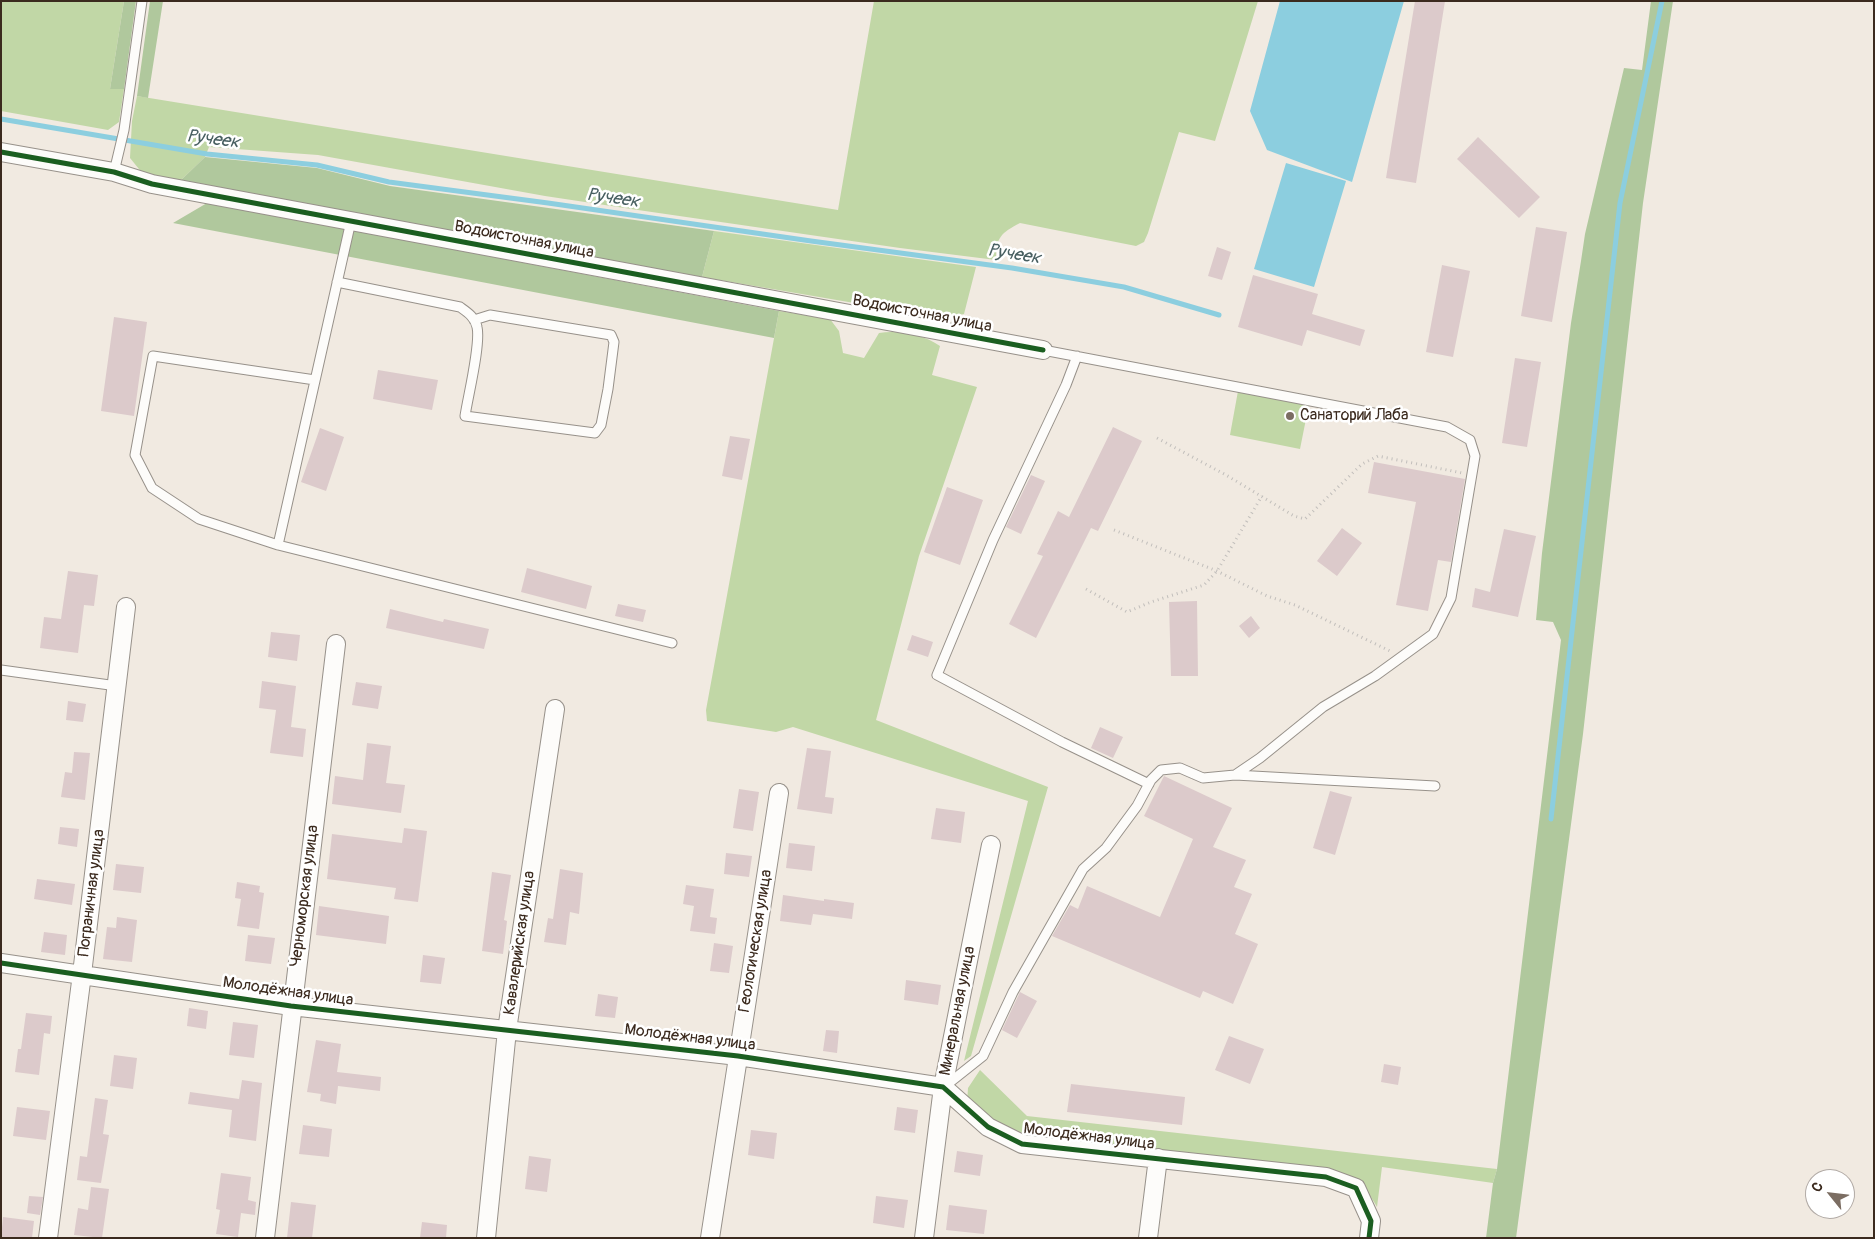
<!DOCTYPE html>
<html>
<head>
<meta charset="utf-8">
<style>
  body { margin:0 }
  #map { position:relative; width:1875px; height:1239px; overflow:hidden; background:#f1eae1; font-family:Pangolin,sans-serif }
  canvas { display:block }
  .frame { position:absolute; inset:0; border:2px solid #3b2a1e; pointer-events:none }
  .north { position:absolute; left:1805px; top:1169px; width:50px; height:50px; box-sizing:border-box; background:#fff; border:1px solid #b1aaa5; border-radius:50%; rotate:299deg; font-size:14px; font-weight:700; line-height:20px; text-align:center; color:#3b2a1e }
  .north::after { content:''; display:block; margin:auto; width:18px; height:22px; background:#7b6d62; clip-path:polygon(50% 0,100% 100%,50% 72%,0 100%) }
</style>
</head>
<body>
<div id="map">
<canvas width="1875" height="1239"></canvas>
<div class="frame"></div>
<div class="north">С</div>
</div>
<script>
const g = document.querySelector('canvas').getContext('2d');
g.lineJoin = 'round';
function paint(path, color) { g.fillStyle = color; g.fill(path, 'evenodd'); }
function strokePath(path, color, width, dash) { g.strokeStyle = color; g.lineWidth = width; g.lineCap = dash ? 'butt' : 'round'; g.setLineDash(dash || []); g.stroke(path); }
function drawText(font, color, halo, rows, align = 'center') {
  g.font = font + ' Pangolin,sans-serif'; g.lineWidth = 5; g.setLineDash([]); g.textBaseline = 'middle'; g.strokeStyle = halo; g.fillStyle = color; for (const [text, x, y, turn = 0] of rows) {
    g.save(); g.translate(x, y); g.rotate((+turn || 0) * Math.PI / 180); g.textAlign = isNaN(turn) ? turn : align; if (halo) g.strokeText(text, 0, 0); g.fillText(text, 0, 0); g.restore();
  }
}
paint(new Path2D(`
  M1 1H124L110 89H124L119 122 108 130 1 111Z
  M874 1H1258L1215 141 1179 132 1148 233 1144 242 1136 246 1020 223C1001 233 996 237 996 260L900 248 638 210 545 196 318 155 209 147 205 157 179 182 143 174 130 158 132 121 137 96 838 210Z
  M714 231 976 267 964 314 942 318 702 277Z
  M779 311 830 319 839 331 843 353 864 358 879 333C898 330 923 334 940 346L932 375 977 387 919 556 876 720 1048 787 971 1056 964 1061 1028 801 793 727 776 732 707 721 706 710Z
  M1238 391 1309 404 1300 449 1230 435Z
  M980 1070 1027 1116 1497 1169 1493 1183 1382 1167 1377 1207C1362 1180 1355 1176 1325 1170L1023 1137 994 1122 967 1103 968 1088Z`), '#c1d7a6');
paint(new Path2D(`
  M124 1H136L124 89H110Z
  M150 1H163L148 98 137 96Z
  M1651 1H1673L1643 203 1583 734 1516 1238H1486L1493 1183 1497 1169 1561 640 1553 622 1536 620 1542 553 1571 323 1581 261 1585 234 1624 68 1642 70Z
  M205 157 317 168 390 186 714 231 702 277 179 182Z
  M207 203 779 311 774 338 173 223Z`), '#b0c89d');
paint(new Path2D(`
  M1280 1H1404L1352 182 1267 150 1250 111Z
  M1286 163 1346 181 1314 287 1254 269Z`), '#8ccedf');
strokePath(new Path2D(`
  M1 119 207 154 317 165 389 182 548 203 811 241 1012 268 1124 287 1219 315
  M1551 819 1620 203 1662 1`), '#8ccedf', 5);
paint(new Path2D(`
  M1415 1H1445L1416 183 1386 178Z
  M1478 137 1540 197 1519 218 1457 159Z
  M1536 227 1567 232 1552 322 1521 316Z
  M1217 247 1231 252 1222 280 1208 276Z
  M1442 265 1470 271 1453 357 1426 352Z
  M1253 275 1318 294 1312 314 1365 330 1360 346 1307 330 1302 346 1238 327Z
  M114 317 147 322 134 416 101 411Z
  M1515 358 1541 362 1527 447 1502 443Z
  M378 370 438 380 432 410 373 399Z
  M1113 427 1142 441 1098 531 1091 528 1036 638 1009 624 1043 556 1037 554 1058 511 1069 517Z
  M320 428 344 437 326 491 301 482Z
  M730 436 750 439 742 480 722 476Z
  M1374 462 1465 479 1451 562 1438 560 1428 611 1396 605 1416 502 1368 493Z
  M1031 475 1045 481 1021 534 1006 527Z
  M947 487 983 500 960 565 924 552Z
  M1342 528 1362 543 1337 576 1317 561Z
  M1504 529 1536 536 1518 617 1472 607 1475 588 1490 592Z
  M527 568 592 586 586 609 521 592Z
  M68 571 98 575 94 606 84 605 78 653 40 648 44 617 61 619Z
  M1197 601 1198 676H1171L1169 602Z
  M618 604 646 610 643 622 615 616Z
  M390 609 443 622 444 619 489 629 484 649 386 628Z
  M1251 616 1260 628 1249 638 1239 626Z
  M271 632 300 635 297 661 268 657Z
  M912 635 933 642 928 657 907 650Z
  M262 681 296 686 291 727 306 729 303 757 270 753 276 710 259 708Z
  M356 682 382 686 378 709 352 705Z
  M68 701 86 704 83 722 66 720Z
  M1100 727 1123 737 1113 758 1091 748Z
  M367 743 391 746 386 783 405 785 401 813 332 804 335 776 363 780Z
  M807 748 831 751 825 797 834 798 832 814 797 809Z
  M74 752 90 753 85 800 61 797 65 772 72 773Z
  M1164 776 1232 808 1213 847 1246 860 1234 887 1252 894 1235 934 1258 944 1233 1004 1203 991 1200 998 1052 936 1070 905 1078 909 1087 886 1160 917 1193 839 1144 816Z
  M739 789 759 792 753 831 733 828Z
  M1330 791 1352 797 1335 855 1313 848Z
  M936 808 965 812 961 843 931 839Z
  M60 827 79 829 77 847 58 844Z
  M404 828 427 831 418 902 394 899 396 888 327 879 332 834 402 843Z
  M789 843 815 846 812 871 786 868Z
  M726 853 752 856 749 877 724 874Z
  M116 864 144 867 141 893 113 890Z
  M560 869 583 873 579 914 570 912 566 945 544 942 548 918 553 919Z
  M492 872 511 875 504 920 507 921 503 954 482 951Z
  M37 879 75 884 72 905 34 899Z
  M237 882 260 886 259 892 264 893 259 929 237 926 241 899 235 898Z
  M686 885 714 889 710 917 717 918 715 934 690 931 694 906 683 904Z
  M783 895 824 901V899L854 903 852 919 813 914 811 925 780 921Z
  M319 906 389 916 386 944 316 935Z
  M117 917 137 920 132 962 103 959 107 927 116 928Z
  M44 932 67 935 65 955 41 952Z
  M248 935 275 938 271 964 245 961Z
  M714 943 733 946 729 973 710 971Z
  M423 955 445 958 441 984 420 982Z
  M906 980 941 985 938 1005 904 1000Z
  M1020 992 1037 1001 1017 1038 1002 1030Z
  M598 994 618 997 615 1018 595 1016Z
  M189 1008 208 1011 206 1029 187 1026Z
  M26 1013 52 1016 50 1034 44 1033 39 1075 15 1072 18 1049H21Z
  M233 1022 258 1025 254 1058 229 1055Z
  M826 1030 839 1031 837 1053 823 1051Z
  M1229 1036 1264 1049 1250 1084 1215 1070Z
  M316 1040 341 1044 337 1072 381 1077 380 1091 338 1086 336 1104 320 1101 321 1094 307 1092Z
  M114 1055 137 1058 133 1089 110 1086Z
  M1384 1064 1401 1067 1398 1085 1381 1082Z
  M242 1080 262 1083 256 1141 229 1137 232 1110 188 1104 190 1092 239 1099Z
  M1071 1084 1185 1097 1182 1125 1067 1112Z
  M95 1098 108 1100 103 1134 109 1135 101 1183 77 1180 80 1156 87 1157Z
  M17 1107 50 1111 46 1140 13 1136Z
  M897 1107 918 1110 915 1133 894 1130Z
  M303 1125 332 1129 329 1157 299 1154Z
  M751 1130 777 1133 774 1159 748 1155Z
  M957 1151 983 1155 980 1176 954 1172Z
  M529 1156 551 1159 547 1192 525 1189Z
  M221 1173 251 1177 248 1200 256 1202 255 1215 241 1213 238 1237 216 1234 220 1210 216 1209Z
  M91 1187 109 1189 102 1238 74 1235 78 1208 88 1210Z
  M29 1196 43 1197 40 1215 27 1213Z
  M876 1196 908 1200 904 1228 873 1223Z
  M291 1202 316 1205 312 1238H287Z
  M949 1205 987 1210 984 1234 946 1230Z
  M3 1217 34 1221 32 1238H1Z
  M422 1222 447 1225 446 1238H420Z`), '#dccacb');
const service = new Path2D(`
  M114 172 124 130 142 1
  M337 282 460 307C467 312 475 317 477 327 481 344 468 396 465 416L595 433 601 425 608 389 614 342 611 335 490 315 474 320
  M1077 356 1066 385 993 540 937 675 1062 742 1149 784
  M315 380 153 356 135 455 152 488 199 519 278 545 672 643
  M278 545 351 221
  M1 670 117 686
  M1235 775 1435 786
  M944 1087 983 1056 1013 992 1083 869 1106 848 1137 806 1151 780 1161 770 1180 768 1203 778 1235 775 1260 758 1323 707 1375 676 1433 634 1451 598 1475 456 1470 440 1447 427 1043 350`);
const minor = new Path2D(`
  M1 152 114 172 152 184 1043 350
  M1 963 291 1006 738 1056 943 1087 988 1127 1022 1144 1326 1177 1356 1188 1371 1221 1369 1238
  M48 1238 82 974 126 607
  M265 1238 336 644
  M486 1238 507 1030 555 709
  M710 1238 779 793
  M924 1238 943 1087 991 845
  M1148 1238 1158 1158`);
strokePath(service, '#97918a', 11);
strokePath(minor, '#97918a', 20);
strokePath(new Path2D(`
  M1157 438 1226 475 1294 516 1305 519 1362 464 1378 456 1462 473
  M1114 530 1217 571 1267 596 1295 605 1390 651
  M1086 589 1127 612 1151 602 1204 585 1217 571 1262 496`), '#c1bebb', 3, [1, 4]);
strokePath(service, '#fdfcfa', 9);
strokePath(minor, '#fdfcfa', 18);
strokePath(new Path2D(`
  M1 152 114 172 152 184 1043 350
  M1 963 291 1006 738 1056 943 1087 988 1127 1022 1144 1326 1177 1356 1188 1371 1221 1369 1238`), '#1b5e20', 5);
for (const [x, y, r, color] of [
  [1290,416,5,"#7b6d62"]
]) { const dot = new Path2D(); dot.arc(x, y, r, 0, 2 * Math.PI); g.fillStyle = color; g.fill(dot); strokePath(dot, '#fff', 2); }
drawText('16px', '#3b2a1e', '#fff', [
  ["Водоисточная улица",524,240,11],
  ["Водоисточная улица",922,314,11],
  ["Пограничная улица",92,893,-83],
  ["Черноморская улица",305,896,-83],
  ["Геологическая улица",756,941,-81],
  ["Кавалерийская улица",520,943,-82],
  ["Молодёжная улица",288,992,8],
  ["Минеральная улица",958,1011,-79],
  ["Молодёжная улица",690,1038,7],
  ["Молодёжная улица",1089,1137,7]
]);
drawText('16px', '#3b2a1e', '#fff', [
  ["Санаторий Лаба",1300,416]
], 'left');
drawText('italic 18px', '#485f61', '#fff', [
  ["Ручеек",213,140,7],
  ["Ручеек",613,199,8],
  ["Ручеек",1014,255,9]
]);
</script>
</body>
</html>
